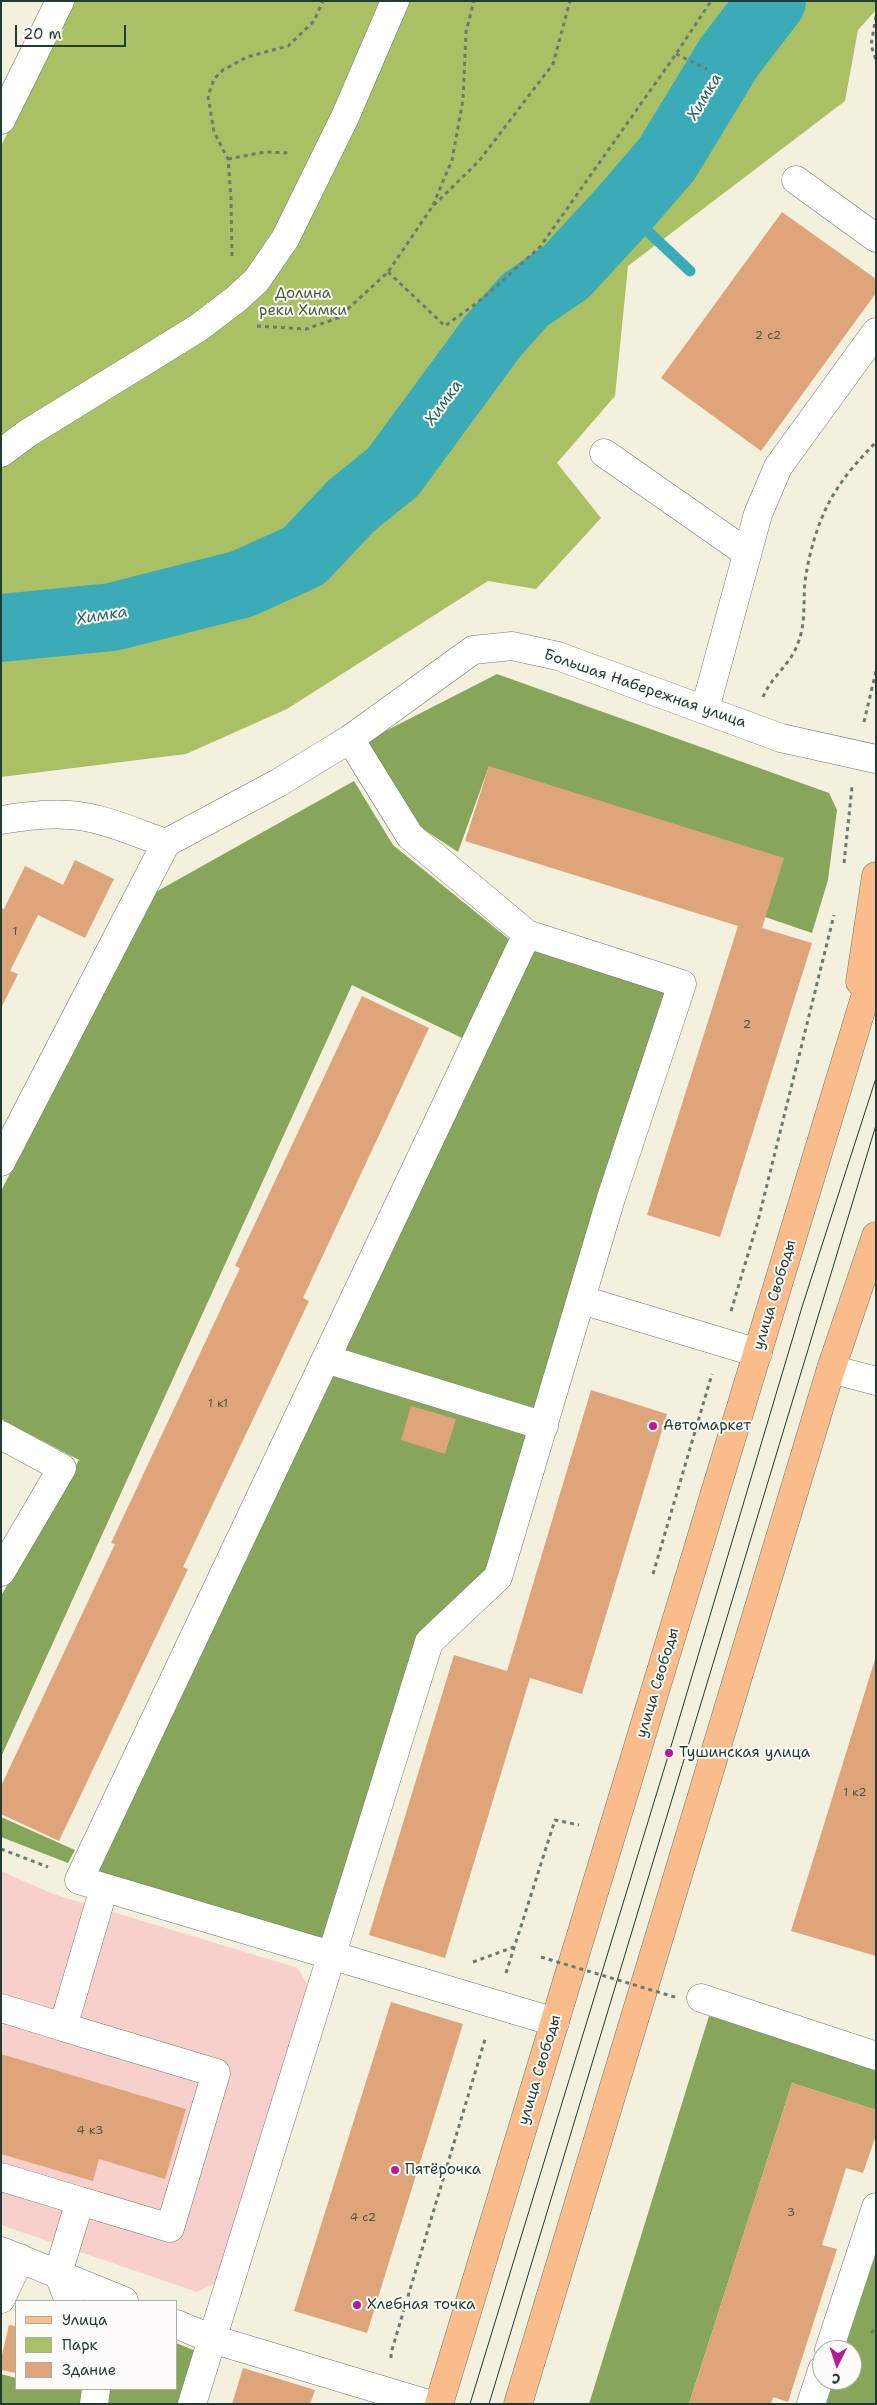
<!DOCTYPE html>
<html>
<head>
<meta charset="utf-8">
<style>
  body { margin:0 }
  #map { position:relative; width:877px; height:2405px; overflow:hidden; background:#f4f0de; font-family:"Shantell Sans",sans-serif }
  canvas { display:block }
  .frame { position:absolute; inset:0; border:2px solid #1f3d34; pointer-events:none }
  .legend { position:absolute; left:15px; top:2300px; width:162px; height:90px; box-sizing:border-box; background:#fdfcf7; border:1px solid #a4b0a9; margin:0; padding:6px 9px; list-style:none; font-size:15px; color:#1f3d34 }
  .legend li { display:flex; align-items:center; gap:10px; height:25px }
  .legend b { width:25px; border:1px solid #a4b0a9 }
  .north { position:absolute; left:812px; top:2340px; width:50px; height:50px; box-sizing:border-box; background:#fdfcf7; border:1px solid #a4b0a9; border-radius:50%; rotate:184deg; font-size:14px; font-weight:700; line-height:20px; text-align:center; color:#1f3d34 }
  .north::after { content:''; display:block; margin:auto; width:18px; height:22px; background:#b5179e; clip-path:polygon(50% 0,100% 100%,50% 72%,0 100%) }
  .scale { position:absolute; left:15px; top:25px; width:111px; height:22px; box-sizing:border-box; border:2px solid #1f3d34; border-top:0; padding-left:6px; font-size:15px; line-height:18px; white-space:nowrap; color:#1f3d34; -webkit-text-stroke:4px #fdfcf7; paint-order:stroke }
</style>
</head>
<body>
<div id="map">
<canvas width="877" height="2405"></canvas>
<div class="frame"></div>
<ul class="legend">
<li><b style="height:6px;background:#f9bc8a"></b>Улица</li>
<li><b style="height:14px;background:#aac065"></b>Парк</li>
<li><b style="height:14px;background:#dea47a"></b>Здание</li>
</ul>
<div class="north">С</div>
<div class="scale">20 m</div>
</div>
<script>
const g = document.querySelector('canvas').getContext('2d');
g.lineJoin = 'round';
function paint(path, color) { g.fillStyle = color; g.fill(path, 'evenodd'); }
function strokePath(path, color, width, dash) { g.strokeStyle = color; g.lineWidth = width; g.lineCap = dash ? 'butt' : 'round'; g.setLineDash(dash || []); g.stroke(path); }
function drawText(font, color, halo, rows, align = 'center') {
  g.font = font + ' "Shantell Sans",sans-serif'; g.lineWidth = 4; g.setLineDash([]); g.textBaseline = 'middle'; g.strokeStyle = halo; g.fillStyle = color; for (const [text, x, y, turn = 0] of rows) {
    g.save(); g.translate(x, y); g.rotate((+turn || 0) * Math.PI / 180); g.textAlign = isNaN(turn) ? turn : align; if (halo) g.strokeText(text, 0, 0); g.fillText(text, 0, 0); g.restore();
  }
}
paint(new Path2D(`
  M1 1871 53 1894 298 1968 309 1988 222 2280 197 2292 1 2225Z`), '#f7d0cc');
paint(new Path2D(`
  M72 1H876V10L858 30 845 101 628 266 615 396 557 463 601 518 536 589 488 581 287 709 186 754 1 777V146Z`), '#aac065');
paint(new Path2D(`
  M497 674 829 793 837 810 828 880 812 933 765 917 489 766 458 852 420 827 366 741Z
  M354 781 393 845 510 940 464 1039 352 985 1 1757V1596L79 1460 1 1419V1191L154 893Z
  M535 949 669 992 538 1409 341 1352Z
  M333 1374 527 1431 489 1567 418 1634 323 1940 94 1871Z
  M1 1817 75 1850 68 1863 1 1837Z
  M709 2016 876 2067V2110L792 2083 689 2404H589Z
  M876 2253V2404H826L834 2380H852V2350H844Z
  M176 2343 196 2351 179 2404H1V2374L16 2378V2389H176Z`), '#87a65a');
strokePath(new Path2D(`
  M624 209 690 271`), '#3bacb7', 11);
strokePath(new Path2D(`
  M1 628 112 617 242 584 304 556 351 506 393 472 493 336 525 300 566 272 624 209 667 159 729 57 772 1`), '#3bacb7', 68);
paint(new Path2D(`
  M782 212 876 279V293L761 451 661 378Z
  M489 766 784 858 762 928 812 943 720 1237 647 1215 738 926 465 841Z
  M75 860 114 879 85 938 38 915 10 971 18 974 1 1008V908L4 909 25 866 63 885Z
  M362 996 429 1028 303 1298 309 1301 183 1567 188 1569 59 1841 1 1814V1786L115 1544 111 1543 240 1268 235 1266Z
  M591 1390 667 1414 582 1694 530 1678 445 1958 369 1935 454 1655 507 1671Z
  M411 1406 456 1419 445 1454 401 1440Z
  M876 1656V1956L791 1931Z
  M391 2002 463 2024 367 2333 294 2311Z
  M1 2054 186 2109 165 2179 99 2159 93 2181 1 2154Z
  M792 2083 876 2110V2135L863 2173 846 2168 822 2245 837 2249 788 2402 773 2397 771 2404H689Z
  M9 2325 16 2326V2373L1 2370V2359Z
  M243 2368 315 2390 310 2404H232Z`), '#dea47a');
const minor = new Path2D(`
  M1 120 60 1
  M796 180 876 238
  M1 453 28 433 198 328 235 300 256 281 285 239 345 117 395 1
  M604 453 747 553
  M705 709 758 514 778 467 876 332
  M1 820C24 816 47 813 70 815 102 817 136 833 166 843
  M166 843 278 783 350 739 473 650 512 646 558 656 781 738 876 759
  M527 934 79 1880 555 2022
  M1 1162 166 843
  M582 1300 758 1353
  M326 1359 544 1426
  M831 1369 876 1381
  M1 1435 62 1468 1 1572
  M701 1998 876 2056
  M1 2008 63 2027
  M1 2177 80 2201
  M1 2251 124 2301
  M1 2299 20 2258
  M69 2301 58 2273 80 2201 170 2228 216 2073 63 2027 104 1888
  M176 2324 212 2339 428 2404
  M829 2350 876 2207
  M94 2404 96 2389
  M192 2404 429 1642 498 1577 611 1198 682 984 527 934 410 836 350 739
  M811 2404 822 2370`);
const major = new Path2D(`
  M860 982 876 876
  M439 2404 876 961
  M518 2404 831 1369 876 1236`);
strokePath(minor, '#6a7c70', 29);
strokePath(major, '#6a7c70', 29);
strokePath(new Path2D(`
  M876 16 871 45 876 60
  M676 54 707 69
  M228 159 265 152 291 153
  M433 205 452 160 463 100 466 32 474 1
  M232 256 231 198 228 159 214 132 208 96 214 79 223 70 247 57 288 46 314 21 323 1
  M388 272 445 326 482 299 540 247 676 54 711 1
  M257 326 306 329 338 318 388 272 432 207 479 161 553 64 570 1
  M763 697C771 677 791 664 798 643 807 621 802 597 806 575 811 544 822 509 841 483 851 468 864 455 876 442
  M864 722 876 671
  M844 863 852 787
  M731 1311 758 1221 834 915
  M653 1574 712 1374
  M1 1849 48 1867
  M473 1962 514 1947
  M506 1973 555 1820 579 1825
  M871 2333 876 2328
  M391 2358V2353L486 2036`), '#6a7c70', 3, [4, 4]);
strokePath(minor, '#fff', 28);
strokePath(major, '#f9bc8a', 28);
strokePath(new Path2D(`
  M470 2404 669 1753 802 1307 876 1078
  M489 2404 876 1125`), '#1f3d34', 1);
strokePath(new Path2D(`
  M541 1957 678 1998`), '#6a7c70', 3, [4, 4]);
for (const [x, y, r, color] of [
  [653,1426,5,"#b5179e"],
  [669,1753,5,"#b5179e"],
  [395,2170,5,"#b5179e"],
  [357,2305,5,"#b5179e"]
]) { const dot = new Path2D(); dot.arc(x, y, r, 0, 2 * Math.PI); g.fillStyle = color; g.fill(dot); strokePath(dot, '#fdfcf7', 2); }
drawText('12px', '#4f5746', null, [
  ["2 с2",768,336],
  ["1",15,932],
  ["2",747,1025],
  ["1 к1",218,1404],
  ["1 к2",855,1793],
  ["4 к3",90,2131],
  ["3",791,2213],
  ["4 с2",363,2218]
]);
drawText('15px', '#425e40', '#fdfcf7', [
  ["Долина",303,294],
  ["реки Химки",303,311]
]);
drawText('15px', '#1f3d34', '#fdfcf7', [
  ["Большая Набережная улица",645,689,19],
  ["улица Свободы",775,1295,-73],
  ["улица Свободы",658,1683,-73],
  ["улица Свободы",540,2070,-73]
]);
drawText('15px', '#1f3d34', '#fdfcf7', [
  ["Автомаркет",663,1426],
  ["Тушинская улица",679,1753],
  ["Пятёрочка",405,2170],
  ["Хлебная точка",367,2305]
], 'left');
drawText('italic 16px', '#296462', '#fdfcf7', [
  ["Химка",705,97,-59],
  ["Химка",444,403,-54],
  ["Химка",102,616,-9]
]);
</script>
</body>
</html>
